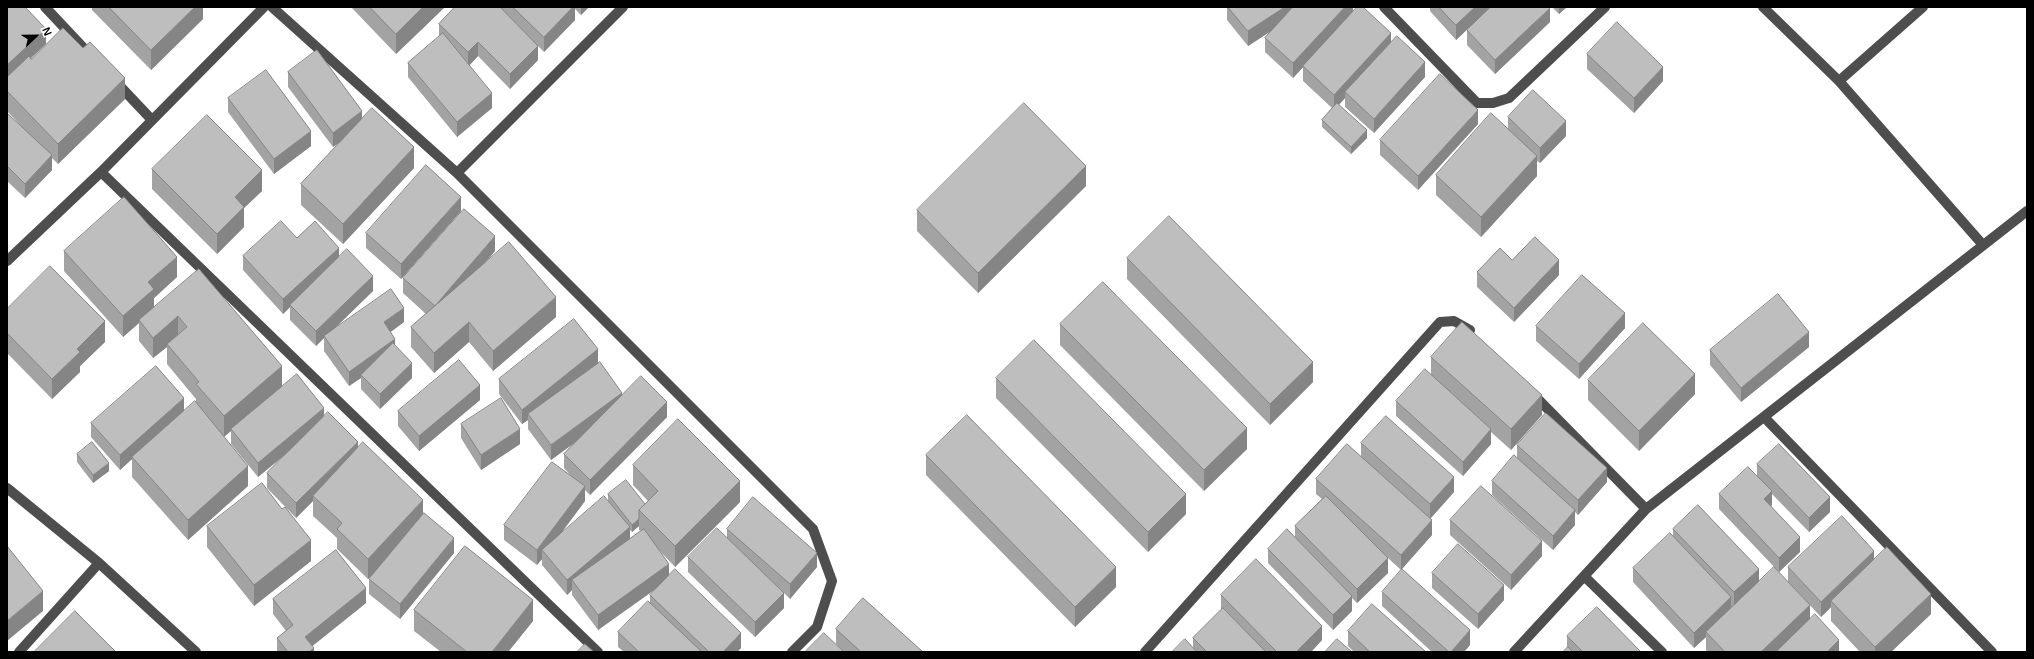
<!DOCTYPE html>
<html>
<head>
<meta charset="utf-8">
<style>
  body { margin:0 }
  #map { position:relative; width:2034px; height:659px; overflow:hidden; background:#fff; font-family:Helvetica,sans-serif }
  canvas { display:block }
  .frame { position:absolute; inset:0; border:8px solid #000; pointer-events:none }
  .north { position:absolute; left:16px; top:16px; width:40px; height:40px; -webkit-text-stroke:3px #fff; paint-order:stroke; rotate:68deg; font-size:11px; font-weight:700; line-height:16px; text-align:center; color:#000 }
  .north::after { content:''; display:block; margin:auto; width:14px; height:18px; background:#000; clip-path:polygon(50% 0,100% 100%,50% 72%,0 100%) }
</style>
</head>
<body>
<div id="map">
<canvas width="2034" height="659"></canvas>
<div class="frame"></div>
<div class="north">N</div>
</div>
<script>
const g = document.querySelector('canvas').getContext('2d');
g.lineJoin = 'round';
function strokePath(path, color, width, dash) { g.strokeStyle = color; g.lineWidth = width; g.lineCap = dash ? 'butt' : 'round'; g.setLineDash(dash || []); g.stroke(path); }
function paint(path, color) { g.fillStyle = color; g.fill(path, 'evenodd'); }
strokePath(new Path2D(`
  M45 7 92 57
  M272 7 457 173 813 529 832 581 817 627 792 652
  M1384 7 1477 103H1493L1509 98 1605 7
  M1763 7 1839 81 1983 245
  M1839 81 1923 7
  M117 83 152 120
  M101 172 598 652
  M457 173 623 7
  M7 261 101 172 264 7
  M1532 393 1646 509
  M1764 417 1992 652
  M7 488 99 563 196 652
  M1584 576 1662 652
  M19 652 99 563
  M1145 652 1440 322 1454 321 1470 330
  M1514 652 1646 509 2027 211`), '#4e4e4e', 10);
paint(new Path2D(`
  M7 7 46 44 31 58 125 99 58 164 52 158V170L25 198 7 181V113L27 132 7 111Z
  M92 7H203V19L151 70 92 10Z
  M351 7H445L396 54Z
  M455 7H589L581 15 575 9V20L544 52 538 46V60L510 89 478 56 469 65 492 108 457 137 408 77V63L439 37V24Z
  M1227 7H1353V11L1391 43 1425 77 1374 133 1345 107V98L1339 105 1367 138 1351 154 1322 127V120L1332 108 1303 81V67L1293 78 1265 52V38L1271 31 1248 46 1227 20Z
  M1430 7H1491L1456 40 1430 11Z
  M1552 7H1567L1559 14Z
  M1550 22 1495 74 1467 45V30Z
  M1587 54 1663 81 1634 113 1587 69Z
  M288 72 362 118 414 168 343 244 301 205V184L340 142 333 147 288 87Z
  M228 98 311 146 274 174 228 112Z
  M1508 117 1566 136 1540 163 1537 161V176L1481 237 1436 195V175L1508 128Z
  M1478 124 1418 190 1380 155V140Z
  M152 169 262 191 244 208V227L217 254 152 189Z
  M1086 186 978 293 917 231V210Z
  M461 211 401 279 366 248V233Z
  M297 238 339 257 373 291 331 331 404 322 390 332 395 346 412 378 380 409 361 389V378L349 386 324 351V338L316 346 290 320V307L283 314 243 270V256Z
  M64 251 177 277 154 298V308L199 269 282 386 324 416 423 513 454 553 400 619 369 594V579L375 573 368 579 337 549V538L313 516V501L296 518 267 488V473L285 455 258 477 231 444V431L224 436 248 486 188 540 132 477V459L120 470 91 437V423L184 411 196 403V399L167 364V347L153 358 139 341V323L123 337 64 271Z
  M495 251 486 262 556 317 493 371 469 342 434 373 411 347V327L426 314 403 293V278Z
  M1127 258 1313 382 1270 425 1127 279Z
  M1512 260 1559 275 1514 322 1477 287V272Z
  M7 309 105 342 80 366V372L52 399 7 353Z
  M1060 324 1247 449 1204 491 1060 345Z
  M1536 326 1625 328 1579 379 1536 341Z
  M1809 347 1741 402 1710 365V350Z
  M1431 357 1542 415 1511 450 1491 432V444L1463 476 1396 416V401L1431 375Z
  M598 363 622 394 667 417 590 495 585 490V501L560 535 608 501V494L645 504 648 501 633 485V465L740 502 675 567 659 550 669 574 741 648 737 652H624L618 647V632L650 603V595L656 589 598 630 572 595V590L567 595 542 565V559L537 565 504 540V525L571 476 564 468V454L574 443 551 460 528 429V420L522 424 499 394V379ZM639 526V530L641 531 630 539V530L632 532Z
  M996 378 1186 514 1148 552 996 398Z
  M1588 380 1695 394 1639 451 1588 400Z
  M480 400 419 451 398 426V411Z
  M461 424 520 444 481 470 461 438Z
  M1361 443 1454 492 1430 519 1432 535 1401 570 1388 558V573L1357 603 1352 598V611L1333 630 1268 563V549L1295 538V526L1322 499 1316 494V479L1361 457Z
  M1517 445 1607 482 1578 515 1575 512V525L1553 550 1492 495V481L1517 458Z
  M77 454 109 471 93 483 77 462Z
  M926 455 1116 587 1075 627 926 475Z
  M1757 464 1830 512 1809 532 1772 494V505L1771 506 1800 552 1779 572 1719 509V494L1757 476Z
  M1450 520 1542 556 1511 590 1450 535Z
  M207 526 311 561 254 606 207 547Z
  M727 529 817 567 790 599 784 593V608L755 637 688 572V557L727 537Z
  M1673 529 1759 581 1810 619 1839 640V652H1706V637L1694 648 1633 582V568L1673 536Z
  M1874 559 1931 614 1891 652H1860L1831 621V607L1821 617 1788 582V567Z
  M1432 573 1504 600 1478 629 1432 588Z
  M1382 592 1470 645 1464 652H1432L1382 606Z
  M1221 595 1322 640 1311 652H1172L1193 648V638L1221 610Z
  M273 599 366 603 312 646 314 652H277V638L286 631 273 614Z
  M414 610 533 621 508 652H441L414 631Z
  M836 629 923 652H844L836 644Z
  M1348 631 1426 652H1354L1348 646Z
  M1567 636 1641 652H1563L1567 648Z`), '#a3a3a3');
paint(new Path2D(`
  M195 7H203V19L151 70V50Z
  M423 7H445L396 54V34Z
  M573 7H575V20L544 52V37Z
  M581 7H589L581 15Z
  M1285 7H1302V11L1248 46V31Z
  M1345 7H1353V13L1293 78V63Z
  M1475 7H1491L1456 40V25Z
  M1559 7H1567L1559 14Z
  M1550 8V22L1495 74V60Z
  M46 29V44L7 80V65Z
  M1391 33V48L1345 92V98L1334 110V95Z
  M478 42V56L468 67V52Z
  M538 46V60L510 89V74Z
  M1425 62V77L1374 133V119Z
  M1663 67V81L1634 113V98Z
  M125 78V99L58 164V144Z
  M492 93V108L457 137V122Z
  M1478 110V124L1418 190V176Z
  M362 111V126L333 147V133Z
  M1566 121V136L1540 163V148Z
  M1367 130V138L1351 154V147Z
  M311 131V146L274 174V159Z
  M414 147V168L343 244V224Z
  M52 155V170L25 198V184Z
  M1537 156V176L1481 237V217Z
  M1086 166V186L978 293V273Z
  M262 170V191L244 208V227L217 254V234L235 197Z
  M461 197V211L401 279V264Z
  M495 236V251L435 321V306Z
  M339 248V262L290 305V307L283 314V299Z
  M177 257V277L154 298V309L139 320V323L123 337V316L148 282Z
  M1559 260V275L1514 322V308Z
  M373 276V291L325 338 324 336V338L316 346V331Z
  M556 297V317L493 371V351Z
  M404 308V322L384 337V322Z
  M1625 313V328L1579 379V364Z
  M178 316V337L167 344V347L153 358V338Z
  M105 321V342L80 366V372L52 399V379L77 349Z
  M469 322V342L434 373V353Z
  M1809 332V347L1741 402V388Z
  M395 339V354L361 375V378L349 386V372Z
  M598 349V364L528 414V420L522 424V410Z
  M1313 362V382L1270 425V404Z
  M412 363V378L380 409V394Z
  M282 366V387L231 429V431L224 437V416Z
  M1695 374V394L1639 451V431Z
  M480 385V400L419 451V436Z
  M622 393V408L551 460V445Z
  M1542 395V415L1511 450V429Z
  M184 398V413L132 457V459L120 470V455Z
  M667 402V417L590 495V480Z
  M324 408V422L258 477V463Z
  M1247 428V449L1204 491V470Z
  M520 429V444L481 470V455Z
  M1491 429V444L1463 476V462Z
  M358 442V457L313 496V501L296 518V503Z
  M109 463V471L93 483V475Z
  M248 466V486L188 540V520Z
  M1607 468V482L1578 515V500Z
  M1454 477V492L1430 519V504Z
  M740 481V502L675 567V546Z
  M585 486V501L545 554 542 550V559L537 565V550Z
  M1772 491V505L1764 513V499Z
  M1186 494V514L1148 552V532Z
  M1830 497V512L1809 532V518Z
  M423 500V520L368 579V559Z
  M1575 510V525L1553 550V536Z
  M639 519V526L632 532V525Z
  M1432 520V535L1401 570V555Z
  M630 527V541L572 580V590L567 595V580Z
  M1800 537V552L1779 572V558Z
  M454 538V553L400 619V604Z
  M311 540V561L254 606V585Z
  M1542 541V556L1511 590V575Z
  M1874 551V566L1831 601V607L1821 617V602Z
  M817 553V567L790 599V584Z
  M1388 558V573L1357 603V589Z
  M669 564V579L598 630V615Z
  M1116 567V587L1075 627V607Z
  M1759 569V583L1734 607V592Z
  M1504 585V600L1478 629V614Z
  M366 588V603L305 652V637Z
  M43 591V611L7 641V621Z
  M784 593V608L755 637V622Z
  M1931 594V614L1891 652H1875V647Z
  M1352 596V611L1333 630V615Z
  M1731 597V612L1706 632V637L1694 648V633Z
  M533 600V621L508 652H492Z
  M1810 605V625L1782 652H1761Z
  M1322 626V640L1311 652H1296Z
  M1470 630V645L1464 652H1451Z
  M741 633V648L737 652H723Z
  M1839 640V652H1827Z
  M314 648V652H309Z`), '#858585');
const building = new Path2D(`
  M10 7H25L46 29 7 65V9Z
  M109 7H195L151 50Z
  M370 7H423L396 34Z
  M455 7H500L538 46 510 74 478 42 468 52 439 24Z
  M513 7H573L544 37Z
  M1228 7H1285L1248 31Z
  M1293 7H1345L1293 63 1265 38Z
  M1357 7H1363L1391 33 1334 95 1303 66Z
  M1439 7H1475L1456 25Z
  M1491 7H1549L1550 8 1495 60 1467 30Z
  M1617 22 1663 67 1634 98 1587 54Z
  M63 28 83 48 90 42 125 78 58 144 7 91V77L29 56 31 59Z
  M443 33 492 93 457 122 408 63Z
  M1397 36 1425 62 1374 119 1345 92Z
  M317 50 362 111 333 133 288 72Z
  M266 70 311 131 274 159 228 98Z
  M1440 74 1478 110 1418 176 1380 140Z
  M1533 90 1566 121 1540 148 1508 117Z
  M1024 103 1086 166 978 273 917 210Z
  M1337 103 1367 130 1351 147 1322 120Z
  M372 108 414 147 343 224 301 184Z
  M7 113 52 155 25 184 7 166Z
  M1491 113 1537 156 1481 217 1436 175Z
  M207 115 262 170 235 197 244 207 217 234 152 169Z
  M426 165 461 197 401 264 366 233Z
  M124 197 177 257 148 282 154 289 123 316 64 251Z
  M464 209 495 236 435 306 403 278Z
  M1169 216 1313 362 1270 404 1127 258Z
  M281 221 297 238 315 221 339 248 283 299 243 256Z
  M1535 237 1559 260 1514 308 1477 272 1500 248 1512 260Z
  M509 242 556 297 493 351 469 322 434 353 411 327Z
  M347 249 373 276 316 331 290 305Z
  M50 266 105 321 77 349 80 352 52 379 7 333V309Z
  M199 269 282 366 224 416 196 384 199 382 167 344 187 327 178 316 153 338 139 320Z
  M1582 275 1625 313 1579 364 1536 326Z
  M1103 282 1247 428 1204 470 1060 324Z
  M391 289 404 308 384 322 395 339 349 372 324 336Z
  M1778 294 1809 332 1741 388 1710 350Z
  M574 319 598 349 522 410 499 379Z
  M1462 322 1542 395 1511 429 1431 357Z
  M1643 323 1695 374 1639 431 1588 380Z
  M1034 340 1186 494 1148 532 996 378Z
  M393 343 412 363 380 394 361 375Z
  M459 360 480 385 419 436 398 411Z
  M600 362 622 393 551 445 528 414Z
  M156 366 184 398 120 455 91 423Z
  M1425 369 1491 429 1463 462 1396 401Z
  M297 374 324 408 258 463 231 429Z
  M641 376 667 402 590 480 564 454Z
  M501 398 520 429 481 455 461 424Z
  M195 401 248 466 188 520 132 457Z
  M328 412 358 442 296 503 267 473Z
  M1546 413 1607 468 1578 500 1517 445Z
  M967 415 1116 567 1075 607 926 455Z
  M1386 416 1454 477 1430 504 1361 443Z
  M678 419 740 481 675 546 639 510 658 491 633 465Z
  M92 442 109 463 93 475 77 454Z
  M363 442 423 500 368 559 337 529 342 523 313 496Z
  M1347 444 1432 520 1401 555 1316 479Z
  M1779 444 1830 497 1809 518 1757 464Z
  M1514 455 1575 510 1553 536 1492 481Z
  M552 462 585 486 537 550 504 525Z
  M1748 467 1772 491 1764 499 1800 537 1779 558 1719 494Z
  M626 480 645 504 639 510V519L632 525 608 494Z
  M262 483 282 509 285 507 311 540 254 585 207 526Z
  M1481 486 1542 541 1511 575 1450 520Z
  M604 496 630 527 567 580 542 550Z
  M1326 496 1388 558 1357 589 1295 526Z
  M753 497 817 553 790 584 727 529Z
  M1698 505 1759 569 1734 592 1673 529Z
  M424 513 454 538 400 604 369 579Z
  M1842 516 1874 551 1821 602 1788 567Z
  M717 528 784 593 755 622 688 557Z
  M644 529 669 564 598 615 572 580Z
  M1287 529 1352 596 1333 615 1268 549Z
  M1670 533 1731 597 1694 633 1633 568Z
  M1458 544 1504 585 1478 614 1432 573Z
  M7 546 43 591 7 621Z
  M465 546 533 600 492 652H467L414 610Z
  M1887 547 1931 594 1875 647 1831 601Z
  M336 550 366 588 305 637 314 648 309 652H288L277 638 293 625 273 599Z
  M1256 559 1322 626 1296 652H1277L1221 595Z
  M1774 567 1810 605 1761 652H1725L1706 632Z
  M675 569 741 633 723 652H709L650 595Z
  M1402 569 1470 630 1451 652H1449L1382 592Z
  M863 598 923 652H861L836 629Z
  M648 601 702 652H639L618 632Z
  M1372 604 1426 652H1370L1348 631Z
  M1597 607 1641 652H1583L1567 636Z
  M1223 608 1266 652H1207L1193 638Z
  M75 611 116 652H34Z
  M1815 614 1839 640 1827 652H1776Z
  M824 633 844 652H805Z
  M1185 639 1197 652H1172Z
  M1337 639 1352 652H1325Z
  M585 644 594 652H577Z
  M1568 647 1573 652H1563Z`);
paint(building, '#bebebe');
strokePath(building, '#858585', 1);
</script>
</body>
</html>
